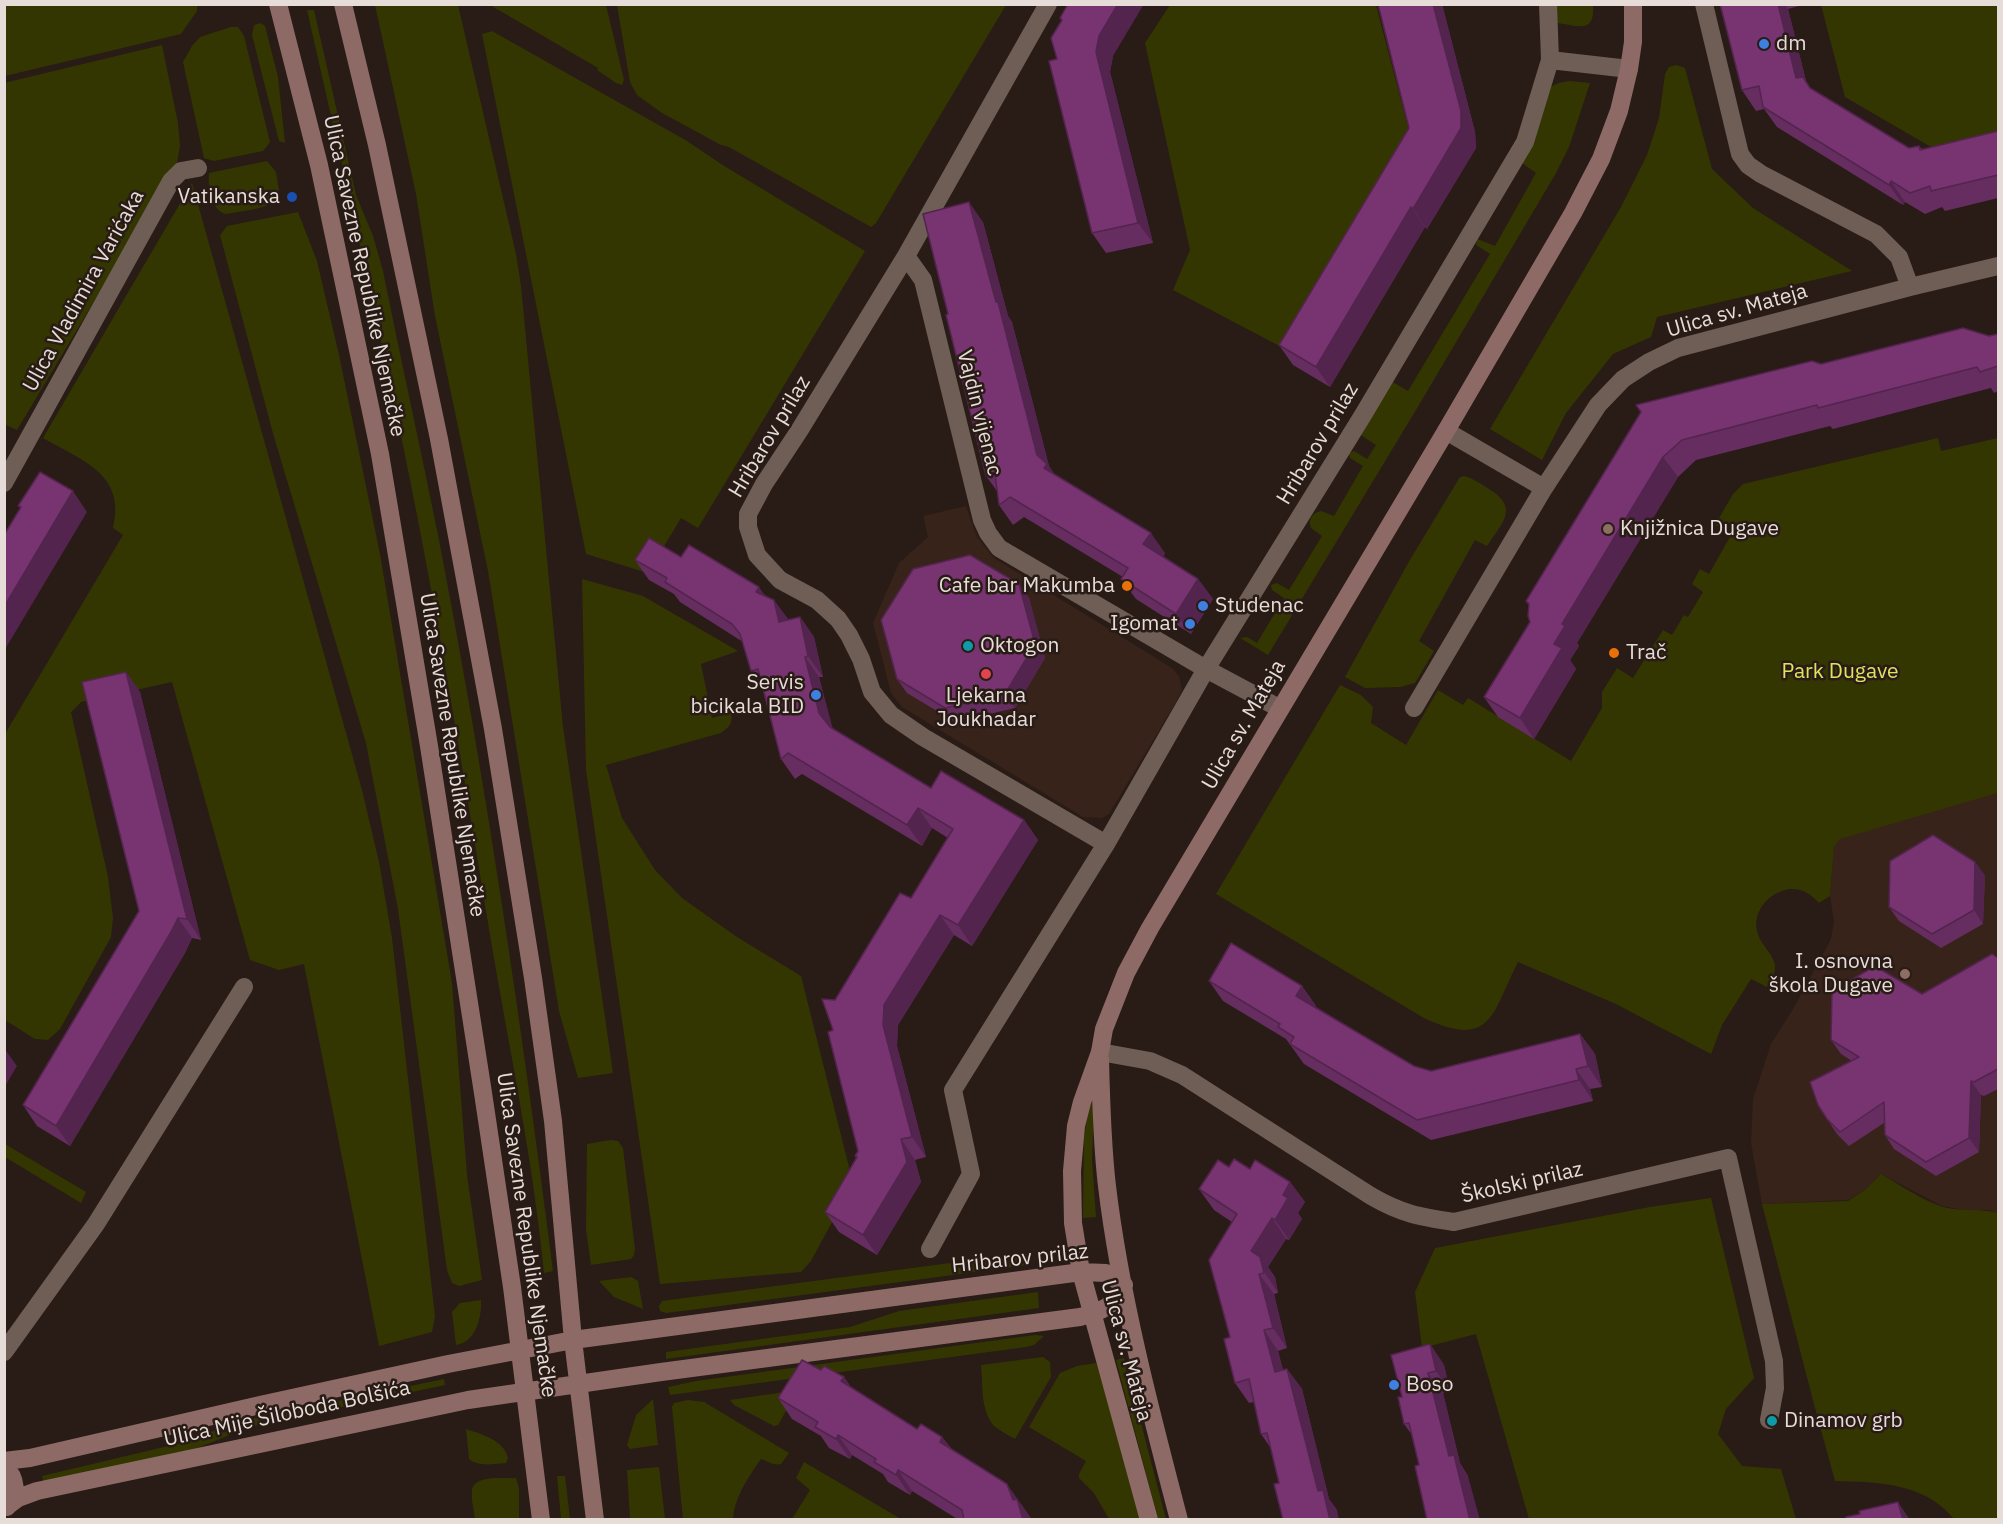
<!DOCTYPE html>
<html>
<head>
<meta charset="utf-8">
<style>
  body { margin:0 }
  #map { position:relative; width:2003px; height:1524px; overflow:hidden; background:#291b15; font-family:"IBM Plex Sans",sans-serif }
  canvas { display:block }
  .frame { position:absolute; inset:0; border:6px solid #e6dcd8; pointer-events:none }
</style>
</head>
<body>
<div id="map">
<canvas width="2003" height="1524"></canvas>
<div class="frame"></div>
</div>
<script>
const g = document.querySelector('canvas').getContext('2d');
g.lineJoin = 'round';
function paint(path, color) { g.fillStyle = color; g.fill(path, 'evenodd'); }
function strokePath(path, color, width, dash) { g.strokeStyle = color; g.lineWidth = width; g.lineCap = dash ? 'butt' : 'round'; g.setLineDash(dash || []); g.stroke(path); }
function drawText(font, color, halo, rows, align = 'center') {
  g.font = font + ' "IBM Plex Sans",sans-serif'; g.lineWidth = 5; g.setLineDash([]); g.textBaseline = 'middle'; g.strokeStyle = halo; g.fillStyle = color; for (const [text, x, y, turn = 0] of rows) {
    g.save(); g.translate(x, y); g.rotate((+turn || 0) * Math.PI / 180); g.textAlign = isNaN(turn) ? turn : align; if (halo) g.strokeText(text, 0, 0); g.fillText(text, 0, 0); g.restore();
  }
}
paint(new Path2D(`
  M966 506 977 537 994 558 1172 668 1179 676 1182 690 1175 704 1109 814 1102 818 1083 817 902 707 891 693 873 623 899 563 928 537 923 516Z
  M1998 793V1213L1989 1210 1969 1211 1942 1206 1881 1174 1866 1189 1848 1200 1762 1204 1751 1143 1753 1099 1771 1044 1793 1009 1831 939 1834 922 1830 896 1834 845 1840 839 1848 836Z`), '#37231a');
paint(new Path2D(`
  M4 5 197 4V11L181 34 5 76Z
  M375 5H458L516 254 521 286 563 727 613 1073 578 1078 559 1011 488 571 435 316 416 194Z
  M490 5H606L624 80 622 85 616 83 597 70 598 68Z
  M617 5V4L1006 5 876 223 871 227 729 147 721 145 662 113 637 95 630 82Z
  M1170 5H1376L1413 146 1289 351 1173 290 1190 250 1145 43Z
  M1556 5H1593C1595 34 1579 26 1557 23Z
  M1821 5H1998V132L1931 147 1845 97Z
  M307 10H314L356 195 373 236 383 271C401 361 421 450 439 540 486 782 522 1027 553 1271L544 1273C533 1159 509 1048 490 935 467 795 444 654 417 515 384 346 345 178 307 10Z
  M260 23 265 26 278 77 285 143 279 141 252 35 254 25Z
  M231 27H238L244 36 270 142 263 151 214 161 204 158 183 62 192 46 200 37Z
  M492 31 687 141 721 164 865 251 698 528 681 518 648 573 586 554 482 34Z
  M162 45 178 123 180 146 177 163 17 430 4 424V83Z
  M1676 65 1685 68 1712 169 1753 208 1852 271 1657 317 1651 337 1613 354 1566 413 1542 460 1490 429 1621 207 1647 155 1659 118 1665 74 1669 67Z
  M1569 81 1590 83 1569 147 1556 173 1416 410 1268 655 1240 638 1247 637 1257 643 1284 598 1272 590 1271 585 1277 583 1289 590 1322 536 1311 528C1308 519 1312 513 1321 511L1334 516 1363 466 1350 458 1349 453 1354 451 1367 459 1376 445 1361 435 1391 381 1408 391 1490 254 1476 245 1477 239 1495 246 1536 173 1523 164 1522 161 1548 88 1559 83Z
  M267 161 276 172 280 197C272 209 240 211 226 214 210 209 208 188 209 173Z
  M192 183 362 790 379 862 392 938 435 1316 432 1332 379 1346 304 964 279 970 250 960 172 682 81 702 71 712 108 877 113 918 111 937 60 1029 48 1040 35 1039 5 1020V734L123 535 113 528C126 474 83 461 43 438Z
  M298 212 317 261 339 355 380 554 452 983 467 1175 482 1280 459 1286 452 1283 447 1270 398 909 366 743 274 437 220 235 227 226Z
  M1938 438 1941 451 1998 438V793L1840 839 1834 846 1830 896 1819 903C1811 894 1802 888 1790 889 1768 892 1749 914 1759 937 1763 946 1773 955 1775 965 1776 974 1771 980 1767 987L1751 979 1722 1025 1711 1054 1616 1004 1518 962C1492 1013 1492 1050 1424 1018L1216 894 1340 685 1361 695 1373 707 1371 723 1406 745 1438 690 1463 705 1468 698 1571 761 1602 708V692L1617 668 1633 678 1663 630 1672 635 1684 615 1688 617 1703 592 1692 584 1700 569 1709 574 1731 535 1715 525 1733 494 1743 484Z
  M1464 476C1473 478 1481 484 1489 489 1520 508 1502 523 1487 546L1475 540 1419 641 1434 651 1415 683 1400 687 1365 688 1345 677 1411 558 1460 477Z
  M582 579 643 596 738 651 701 664 712 718 731 713C733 724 729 727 721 733L606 765 622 818 655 870 682 898 737 937 801 976 851 1175V1187L811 1261 801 1272 660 1284 586 770Z
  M1093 1080 1094 1105 1092 1160 1096 1217 1083 1218 1084 1138Z
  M611 1140 618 1141 623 1148 635 1249 634 1255 631 1259 591 1265 586 1229 587 1144Z
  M5 1144 86 1192 81 1203 5 1157Z
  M1881 1174C1900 1185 1922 1200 1943 1207 1962 1212 1981 1208 1998 1213V1519H1954C1925 1483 1879 1482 1835 1481L1815 1408 1762 1204 1848 1201 1866 1189Z
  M1711 1198 1754 1378 1726 1409 1718 1434 1742 1466 1781 1469 1796 1519H1529L1476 1334 1422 1348 1415 1292 1435 1248 1650 1207Z
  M1011 1255H1020L1031 1261 1027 1265 1020 1266 690 1310 666 1313 660 1311 659 1306 662 1301Z
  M631 1277 638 1281 643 1309 614 1297 599 1281Z
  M1038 1292 1039 1308 666 1359V1352L850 1327 899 1311Z
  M481 1300C482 1317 476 1342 456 1345L452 1312 460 1303Z
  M1035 1335 1044 1336 1034 1345 1026 1347 670 1395 668 1387 696 1381Z
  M1043 1357 1050 1362 1051 1377 1015 1439C1008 1435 1000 1431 994 1426 980 1410 983 1384 981 1365Z
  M1124 1358 1166 1519H1158L1116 1360Z
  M1096 1363 1101 1376 1140 1519H1109L1094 1493 1079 1478V1474L1086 1461 1029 1427 1060 1373 1077 1366Z
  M444 1379 445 1385 249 1427 190 1451 44 1483 42 1476 185 1442 237 1422Z
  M798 1390 778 1425 774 1426 734 1405 730 1400Z
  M653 1399 658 1445 630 1449 627 1445 636 1415Z
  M688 1400 704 1402 789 1453 781 1464C772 1466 768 1461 761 1459 748 1478 735 1496 733 1519H683L672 1407 674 1403Z
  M466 1429C481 1434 504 1440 508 1458L506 1463C493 1464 479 1467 469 1459Z
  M804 1462 901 1519H792L810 1490 796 1478Z
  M659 1467 665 1519H630L627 1470Z
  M557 1476H565L570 1519H561Z
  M516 1478 519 1488V1519H475C474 1511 471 1499 472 1490 475 1474 505 1479 516 1478Z`), '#343602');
strokePath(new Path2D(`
  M1048 4 906 256 799 431 764 484 748 514V527L757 555 780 580 817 600 838 619 849 635 861 659 872 692 891 715 923 737 1106 844
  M1548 4 1550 60 1629 69
  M1704 4 1740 154 1748 165 1761 174 1876 234 1899 257 1910 287
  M906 256 923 280 982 520 988 533 999 548 1206 669 1279 708
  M1446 431 1544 488
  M4 483 171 181 181 171 198 168
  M1414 708 1544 488 1598 405 1623 379 1649 362 1678 348 1910 287 1998 266
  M1100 1052 1150 1061 1182 1075 1371 1196C1402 1214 1420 1217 1454 1222L1728 1158 1774 1361 1775 1388 1769 1420
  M930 1249 971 1174 953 1090 1106 844 1206 669 1363 415 1525 142 1550 60
  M4 1352 96 1224 244 987`), '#6e5e56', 18);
strokePath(new Path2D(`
  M278 4 319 165 380 454 429 746 483 1093 512 1287 541 1520
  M343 4 377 145 439 439 493 729 533 978 553 1121 573 1340 595 1520
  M1100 1059C1101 1102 1102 1144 1107 1186 1120 1296 1151 1413 1179 1520
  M4 1461 30 1458 260 1405 448 1364 573 1340 1081 1272 1106 1273 1124 1285
  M4 1466C17 1478 18 1494 7 1507
  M10 1504 18 1498 37 1491 468 1400 661 1372 1080 1317C1100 1312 1116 1306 1124 1285
  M1149 1520 1081 1272 1073 1223 1072 1171 1076 1126 1082 1102 1100 1052 1104 1029 1126 973 1150 928 1446 431 1573 213 1601 159 1619 111 1629 69 1633 42V4`), '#8e6a67', 18);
paint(new Path2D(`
  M1378 4H1442L1475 132 1476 148 1427 229 1425 227 1330 387 1293 365 1279 345 1409 128Z
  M1806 4 1788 9 1806 81 1810 88 1909 148 1919 146 1922 149 1998 131V198L1945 211 1942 207 1925 214 1905 202 1903 205 1777 127 1764 109 1756 111 1742 90 1720 5Z
  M1060 18 1113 56 1110 72 1153 243 1106 253 1092 233 1057 59 1062 21Z
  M983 222 1008 316 1012 322 1049 466 1054 474 1165 553 1163 557 1198 579 1213 599 1191 634 1136 599 1121 579 1123 577 1024 517 1013 525 999 505 997 491 986 476 948 314Z
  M1998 334V391L1994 393 1991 388 1833 429 1830 426 1696 460 1678 477 1577 643 1579 646 1570 660 1576 669 1534 739 1498 717 1484 697 1530 622 1529 606 1526 601 1641 412 1821 364Z
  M681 557 765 595 788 620 800 617 814 637 823 677H819L832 729 931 788 1024 820 1038 840 972 946 954 935 898 1025 897 1046 926 1157 915 1160 921 1182 877 1255 839 1232 825 1212 857 1158 855 1156 858 1151 833 1030 835 1000 911 898 948 838 932 828 922 846 802 774 795 779 781 759 762 687 751 671 743 642 680 602 674 594 649 580 635 560Z
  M1019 584 1029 598 1045 658 1015 708 955 722 907 693 897 679Z
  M126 672 140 692 201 940 192 938 185 953 70 1146 37 1126 23 1105 139 911Z
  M1975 862 1985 876 1983 924 1941 948 1899 921 1889 907Z
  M1998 958V1089L1984 1096 1981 1095 1979 1152 1936 1176 1894 1149 1885 1135 1884 1123 1849 1146 1837 1134 1827 1119 1852 1061 1841 1054 1831 1040 1922 994Z
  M1209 981 1302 986 1316 1006V1007L1414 1066 1431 1071 1580 1034 1595 1054 1602 1087 1590 1089 1593 1101 1431 1140 1304 1064 1286 1039 1223 1001Z
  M1229 1167 1250 1169 1290 1182 1305 1202 1298 1213 1302 1219 1289 1240 1286 1239 1268 1267 1275 1277 1278 1293 1274 1294 1287 1348 1278 1351 1283 1370 1287 1369 1302 1389 1329 1499 1337 1510 1279 1483 1270 1447 1261 1434 1254 1402 1249 1403 1235 1383 1230 1337 1232 1222 1214 1210 1199 1189Z
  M1430 1344 1444 1365 1450 1391 1443 1393 1460 1463 1468 1476 1419 1465 1412 1435 1404 1424Z
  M821 1370 844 1377 851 1387 917 1429 942 1437 951 1448 1021 1504 1032 1520H959L912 1491 910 1495 888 1482 883 1474 852 1455 850 1459 829 1448 821 1436 792 1419 778 1398Z`), '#662d60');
paint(new Path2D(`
  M1118 4H1144L1113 56 1110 72 1153 243 1138 223 1096 52 1099 36Z
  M1433 4H1442L1475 132 1476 148 1427 229 1413 209Z
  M1778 4H1785L1788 9 1806 81 1796 78Z
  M1891 181 1905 202 1903 205 1889 185Z
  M969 202 983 222 1008 316 1012 322 1049 466 1061 484 1044 468 1037 455Z
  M1411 207 1425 227 1330 387 1316 367Z
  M1663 457 1678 477 1577 643 1579 646 1570 660 1576 669 1534 739 1520 718 1562 624Z
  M73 491 87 512 4 651V607Z
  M1151 533 1165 553 1157 565 1143 544Z
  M1198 579 1213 599 1191 634 1176 614Z
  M1019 584 1029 598 1045 658 1015 708 1005 694Z
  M759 587 773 607 756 592Z
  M774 600 789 620 779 622Z
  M800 617 814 637 823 677 808 656Z
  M805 657 819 677 834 733 819 713Z
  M126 672 140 692 201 940 187 919Z
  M918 808 932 828 922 846 907 825Z
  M1024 820 1038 840 972 946 958 925Z
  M1975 862 1985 876 1983 924 1974 910Z
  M940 915 954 935 898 1025 897 1046 926 1157 912 1137 883 1025 884 1005Z
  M178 918 192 938 185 953 70 1146 56 1126Z
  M1302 986 1316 1006 1310 1016 1296 996Z
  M1580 1034 1595 1054 1602 1087 1588 1066Z
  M4 1048 17 1066 4 1088Z
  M1576 1069 1590 1089 1593 1101 1579 1080Z
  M1971 1081 1981 1095 1979 1152 1969 1138Z
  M901 1139 915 1160 921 1182 877 1255 863 1235Z
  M1290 1182 1305 1202 1298 1213 1302 1219 1289 1240 1275 1220 1283 1195Z
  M1272 1218 1286 1239 1268 1267 1275 1277 1278 1293 1251 1251Z
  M1259 1274 1274 1294 1287 1348 1273 1328Z
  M1264 1330 1278 1351 1289 1393 1275 1372Z
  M1430 1344 1444 1365 1450 1391 1436 1371Z
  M1287 1369 1302 1389 1329 1499 1337 1510 1339 1520H1330L1318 1491Z
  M1428 1373 1443 1393 1460 1463 1468 1476 1480 1520H1470L1449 1456Z
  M844 1377 858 1398 841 1381Z
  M838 1435 852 1455 850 1459 836 1439Z
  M942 1437 957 1457 940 1442Z
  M898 1470 912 1491 910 1495 896 1475Z
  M1007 1484 1021 1504 1032 1520H1023L1013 1500Z
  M1898 1502 1910 1520H1903Z`), '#53244e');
const building = new Path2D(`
  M1068 4H1118L1099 36 1096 52 1138 223 1092 233 1049 61 1057 59 1051 38 1062 20 1060 18Z
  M1378 4H1433L1461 111V128L1413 209 1411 207 1316 367 1279 345 1409 128Z
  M1720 4H1778L1796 78 1803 77 1810 88 1909 148 1919 146 1920 150 1998 131V175L1931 191 1930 186 1910 193 1891 181 1889 185 1763 107 1759 86 1742 90Z
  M969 202 996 302H998L1037 455 1047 464 1044 468 1151 533 1143 544 1198 579 1176 614 1121 579 1128 568 1010 497 999 505 995 474 986 476 946 315 948 314 923 214Z
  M1963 328 1989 336 1998 334V366L1980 372 1977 367 1818 408 1817 405 1682 440 1663 457 1562 624 1565 626 1554 644 1562 648 1520 718 1484 697 1530 622 1528 616 1529 604 1526 601 1641 412 1636 405 1812 361 1821 364Z
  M40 472 73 491 4 607V535L21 507 18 506Z
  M649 538 681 557 689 545 759 587 756 592 774 600 779 622 800 617 808 656 805 657 819 713 830 727 931 788 941 771 1024 820 958 925 940 915 884 1005 883 1025 912 1137 901 1139 907 1162 863 1235 825 1212 857 1157 855 1156 858 1151 828 1032 833 1030 822 999 835 1000 900 893 911 898 953 829 918 808 907 825 788 753 781 759 758 669 751 671 740 634 732 624 665 582 667 578 635 560Z
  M970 555 1019 584 1035 644 1005 694 945 708 897 679 881 620 913 569Z
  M126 672 187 919 178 918 171 932 56 1126 23 1105 139 911 82 682Z
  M1933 835 1975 862 1974 910 1932 934 1889 907 1890 861Z
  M1231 943 1302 986 1296 996 1414 1066 1431 1071 1580 1034 1588 1066 1576 1069 1579 1080 1417 1120 1290 1044 1294 1037 1278 1027 1280 1024 1209 981Z
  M1992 954 1998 958V1069L1974 1082 1971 1081 1969 1138 1926 1162 1885 1135 1884 1102 1840 1132 1827 1119 1818 1105 1810 1082 1859 1057 1831 1040 1832 991 1875 966 1922 994Z
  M1234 1159 1250 1169 1255 1160 1290 1182 1283 1195 1288 1198 1275 1220 1272 1218 1251 1251 1260 1257 1264 1273 1259 1274 1273 1328 1264 1330 1275 1372 1287 1369 1318 1491 1323 1490 1330 1520H1283L1274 1484 1279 1483 1267 1433 1261 1434 1249 1379 1235 1383 1224 1339 1230 1337 1209 1260 1237 1214 1199 1189 1218 1160 1229 1167Z
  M1430 1344 1436 1371 1428 1373 1449 1456 1454 1455 1470 1520H1427L1415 1466 1419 1465 1409 1423 1404 1424 1398 1397H1402L1391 1355Z
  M802 1360 821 1370 824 1366 844 1377 841 1381 917 1429 921 1424 942 1437 940 1442 1007 1484 1013 1500 1017 1499 1023 1520H964L962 1510 898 1470 896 1475 874 1462 876 1459 838 1435 836 1439 815 1427 818 1422 778 1398Z
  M1898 1502 1903 1520H1846V1517L1860 1514 1859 1511Z`);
paint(building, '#773470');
strokePath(building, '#53244e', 1.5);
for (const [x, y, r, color] of [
  [1764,44,6,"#3f7fe0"],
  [292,197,6,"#1a4fb4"],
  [1608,529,6,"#8d6e63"],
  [1127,586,6,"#e8710a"],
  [1203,606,6,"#3f7fe0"],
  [1190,624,6,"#3f7fe0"],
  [968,646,6,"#0f9aa8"],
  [1614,653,6,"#e8710a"],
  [986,674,6,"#e0444e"],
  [816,695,6,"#3f7fe0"],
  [1905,974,6,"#8d6e63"],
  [1394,1385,6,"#3f7fe0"],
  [1772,1421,6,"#0f9aa8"]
]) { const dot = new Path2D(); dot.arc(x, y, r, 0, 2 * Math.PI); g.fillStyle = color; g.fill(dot); strokePath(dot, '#291b15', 2); }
drawText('21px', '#e6dcd8', '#291b15', [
  ["dm",1776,44],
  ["Vatikanska",280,197,"right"],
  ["Knjižnica Dugave",1620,529],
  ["Cafe bar Makumba",1115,586,"right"],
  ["Studenac",1215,606],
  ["Igomat",1178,624,"right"],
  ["Oktogon",980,646],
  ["Trač",1626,653],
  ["Servis",804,683,"right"],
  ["bicikala BID",804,707,"right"],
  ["Ljekarna",986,696,"center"],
  ["Joukhadar",986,720,"center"],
  ["I. osnovna",1893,962,"right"],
  ["škola Dugave",1893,986,"right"],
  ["Boso",1406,1385],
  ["Dinamov grb",1784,1421]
], 'left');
drawText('21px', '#e6dcd8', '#291b15', [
  ["Ulica Savezne Republike Njemačke",364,276,78],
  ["Ulica Vladimira Varićaka",84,291,-61],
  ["Ulica sv. Mateja",1737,311,-16],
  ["Vajdin vijenac",979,413,76],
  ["Hribarov prilaz",770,437,-59],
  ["Hribarov prilaz",1318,444,-59],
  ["Ulica sv. Mateja",1244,725,-60],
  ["Ulica Savezne Republike Njemačke",452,755,81],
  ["Školski prilaz",1522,1183,-13],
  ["Ulica Savezne Republike Njemačke",526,1235,82],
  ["Hribarov prilaz",1020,1259,-6],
  ["Ulica sv. Mateja",1126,1351,75],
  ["Ulica Mije Šiloboda Bolšića",287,1414,-12]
]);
drawText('21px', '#dde35f', '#291b15', [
  ["Park Dugave",1840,672]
]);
</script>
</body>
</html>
